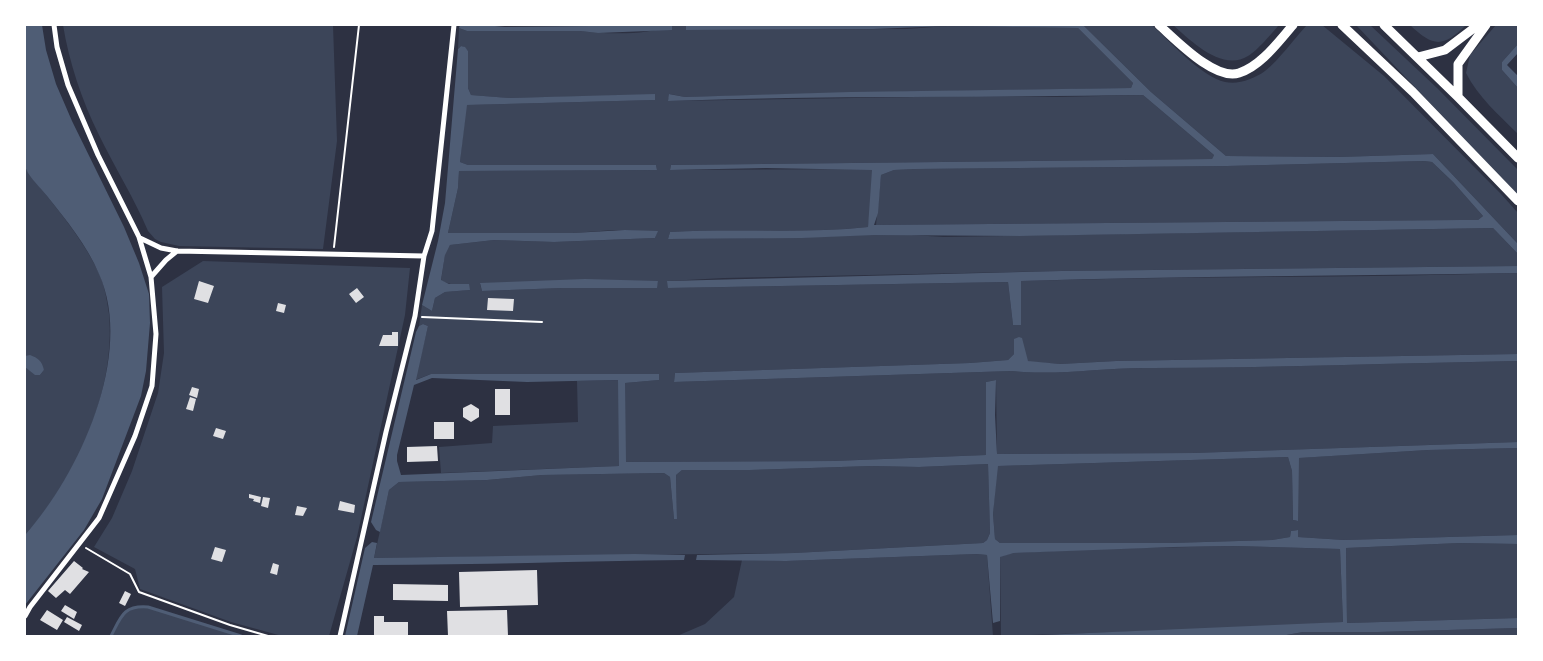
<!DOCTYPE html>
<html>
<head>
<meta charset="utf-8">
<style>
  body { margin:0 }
  #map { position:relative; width:1543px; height:661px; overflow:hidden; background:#2d3142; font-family:Mulish,sans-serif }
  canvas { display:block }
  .frame { position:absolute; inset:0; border:26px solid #fff; pointer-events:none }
</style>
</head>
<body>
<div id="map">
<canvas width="1543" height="661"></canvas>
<div class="frame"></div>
</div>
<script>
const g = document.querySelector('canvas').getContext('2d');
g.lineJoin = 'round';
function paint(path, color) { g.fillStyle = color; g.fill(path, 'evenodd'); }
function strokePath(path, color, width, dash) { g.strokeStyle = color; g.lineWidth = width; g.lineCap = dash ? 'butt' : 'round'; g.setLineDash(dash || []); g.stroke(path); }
paint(new Path2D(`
  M63 25H333L337 141 323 249 179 246 161 242 155 239 148 231C134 198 115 168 99 135 82 101 69 62 63 25Z
  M663 25H705H686V30L907 29 947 26 1078 28 1133 83 1131 88 890 92 685 97 670 94 668 101 977 96 1059 97 1143 95 1214 155 1212 159 671 165 670 170 872 169 873 196 868 227C802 234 736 228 670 232L668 239C735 238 801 239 868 234 893 233 919 236 944 237L1493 228 1518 254V266L1061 271 724 278 668 281V288L1008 282 1013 325H1021L1020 281C1186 276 1352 278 1518 273V354L1116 361 1060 364 1030 362 1014 354 1008 360 970 363 675 373 674 382 1012 371C1058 376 1105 367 1151 368 1274 368 1396 363 1518 361V442L1193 453 997 454 996 380 986 382V455L833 461 625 462V383L659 380V374H431L415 380 428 326 423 324 419 326 422 305 432 311 435 298 445 292 470 290 441 281 445 254 450 245 494 240 554 242 655 238 657 232 614 230 573 233H448L458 188 459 171 657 170 656 165H468L460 162 466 105 654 100 655 95 508 98 471 95 468 88V51L464 47 461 46 458 49 459 28 467 31H580C607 34 646 36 671 25ZM658 281 656 288H562L482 291 480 284Z
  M1083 25H1152C1169 41 1202 77 1225 82 1238 85 1254 79 1265 71 1279 60 1294 39 1307 25H1322L1384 76 1501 194 1518 213V244L1433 154 1339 157 1226 156 1151 92Z
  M1173 25H1279C1272 33 1257 51 1248 56 1222 72 1191 41 1173 25Z
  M1356 25H1370L1438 89 1518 170V196Z
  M1410 25H1466C1443 48 1433 47 1410 25Z
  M1496 25H1518V44L1502 62V70L1518 88V134C1499 115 1478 97 1466 73L1470 55Z
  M1424 161 1432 162 1453 182 1483 216 1478 220H1459L876 225 881 175 894 170 916 169 1227 166Z
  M25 168C51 202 81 235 99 273 105 286 107 301 109 314 116 391 76 479 25 535V367L40 375 44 370 25 356Z
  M203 261 410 268 405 315 357 537 329 636H282L231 622 140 589 135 569 94 547 112 518 132 471 158 393 164 353 162 287Z
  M619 380 620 466 441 473 439 447 492 443 493 426 578 422 577 381Z
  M1518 448V535L1344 540 1298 537 1297 530 1291 531 1290 537 1272 540 1171 543H1000L995 539 993 514 997 466 1288 457 1292 471 1293 520 1297 521 1298 458 1428 450Z
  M988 464 990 533 987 540 983 543 794 553 374 558 389 490 399 482 487 480 542 475 664 473 670 477 674 519H677L676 475 682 470H750L871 466 919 467Z
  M1460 543 1518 544V618L1347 623 1346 548Z
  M1236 546 1340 549 1343 622 1265 627 1001 636 1000 556 1014 553 1092 549Z
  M977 554 987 555 993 636H677L705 624 734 597 742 560 786 561Z
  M137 606 148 607 241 636H111L124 612Z
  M1518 628V636H1281L1303 632H1378Z`), '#3c4559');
paint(new Path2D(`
  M25 25H42L46 50 56 84 72 121 124 227 139 263 149 294 150 323 146 371 141 396 102 499 84 530 25 605V535C79 475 135 354 99 274 87 245 66 220 47 196 40 187 30 178 26 169 22 161 25 147 25 139 25 101 25 63 25 25Z
  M460 25H485L505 27 672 25V30L598 33 580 31H467L459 28Z
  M686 25H1083L1151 92 1226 156 1339 157 1433 154 1518 244V254L1493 228 1020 236 874 235 802 238 668 239 670 232C736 228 802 234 868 227L872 170 766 168 670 170 671 165 1212 159 1214 155 1143 95C985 98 826 95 668 101L669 94 685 97 850 92 1131 88 1133 83 1078 28 947 26 873 29 686 30ZM1424 161 1432 162 1453 182 1483 216 1478 220H1459L874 225 878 213 881 175 894 170 916 169 1227 166Z
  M1518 44V53L1507 65 1518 76V88L1502 70V62Z
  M461 46 465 47 468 51V88L471 95 509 98 655 94V100L467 105 460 162 468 165H656L657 170 459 171 458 188 448 233H573L625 230 658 231 655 238 554 242 494 240 450 245 445 255 441 280 449 284H469L470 290 445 292 435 298 432 311 422 305 438 241 445 203 458 49Z
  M1518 266V273C1352 276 1186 276 1021 281V325H1013L1008 282 668 288 667 281 1061 271Z
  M585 279 658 281 657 288H562L482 291 480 283Z
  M423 324 428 326 416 380 431 374H659V380L625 383 626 462 833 461 986 455V382L996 380 995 415 997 454 1193 453 1518 442V448L1428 450 1299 458 1298 521 1293 520 1292 471 1288 457 998 466 993 514 995 539 1000 543H1171L1272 540 1290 537 1291 531 1298 530V537L1344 540 1518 535V544L1460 543 1346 548 1347 623 1518 618V628L1378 632H1303L1281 636H1019L1343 622 1340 549 1236 546 1174 547 1014 553 1000 557V621L993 623 987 555 977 554 786 561 696 560 697 555 794 553 983 543 987 540 990 533 988 464 919 467 871 466 750 470H682L676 475 677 519H674L670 477 664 473 542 475 487 480 399 482 389 490 380 532 376 530 371 522 416 332 419 326ZM432 378 527 382 618 380 619 466 401 475 397 461V455L414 385Z
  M1019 337 1022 338 1028 361 1060 364 1116 361 1518 354V361C1396 363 1274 368 1151 368 1105 367 1058 376 1012 371L674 382 675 373 970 363 1008 360 1014 354V339Z
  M30 355C38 358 42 361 44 370L40 375H35L25 367V356Z
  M372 542 377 543 374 558 635 554 685 555 684 560C580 561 476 565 373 565L357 636H345L365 548Z`), '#4f5d75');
strokePath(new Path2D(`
  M111 636C121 617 123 605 148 607L241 636`), '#4f5d75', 3);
paint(new Path2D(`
  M199 281 214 286 208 303 194 299Z
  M357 288 364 297 356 303 349 294Z
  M488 298 514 299 513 311 487 310Z
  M278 303 286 305 284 313 276 311Z
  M392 332H398V346H379L383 335H392Z
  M192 387 199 389 197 398 189 395Z
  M495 389H510V415H495Z
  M190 397 196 399 193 411 186 409Z
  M471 404 479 409V417L471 422 463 417V408Z
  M434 422H454V439H434Z
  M216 428 226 431 223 439 213 436Z
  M437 446 438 461 407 462V447Z
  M249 494 261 497 260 503 253 501 254 499 249 498Z
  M263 497 270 498 268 508 261 506Z
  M340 501 355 505 354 513 338 510Z
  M297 506 307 508 303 516 295 515Z
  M215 547 226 550 222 562 211 559Z
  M74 561 83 568 82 569 89 572 70 594 65 590 56 598 48 591Z
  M273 563 279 565 277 575 270 573Z
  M537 570 538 605 460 607 459 572Z
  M393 584 448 585V601L393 600Z
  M125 591 131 594 125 606 119 603Z
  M65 605 77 612 74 619 61 611Z
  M47 610 63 620 57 630 40 620Z
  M507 610 508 636H448L447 611Z
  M374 616H384V622H408V636H374Z
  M67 617 82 625 79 631 64 622Z`), '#e0e0e3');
strokePath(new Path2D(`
  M334 247 359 25
  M422 317 542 322
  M86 548 130 574 139 592 230 625 268 636`), '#fff', 2);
strokePath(new Path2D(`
  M140 238 161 248 177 251 424 256
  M151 277 166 260 177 251
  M25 616 30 607 99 518 135 436 152 386 156 334 151 277 139 237 98 155 68 85 57 47 54 25
  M340 636 386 432 415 316 424 256 432 231 454 25`), '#fff', 5);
strokePath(new Path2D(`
  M1159 25C1176 40 1215 81 1239 73 1261 66 1278 42 1293 25
  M1342 25 1413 92 1518 201
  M1384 25 1458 97 1518 158
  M1418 57 1445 50 1478 25
  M1458 97V64L1486 25`), '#fff', 9);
</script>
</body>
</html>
